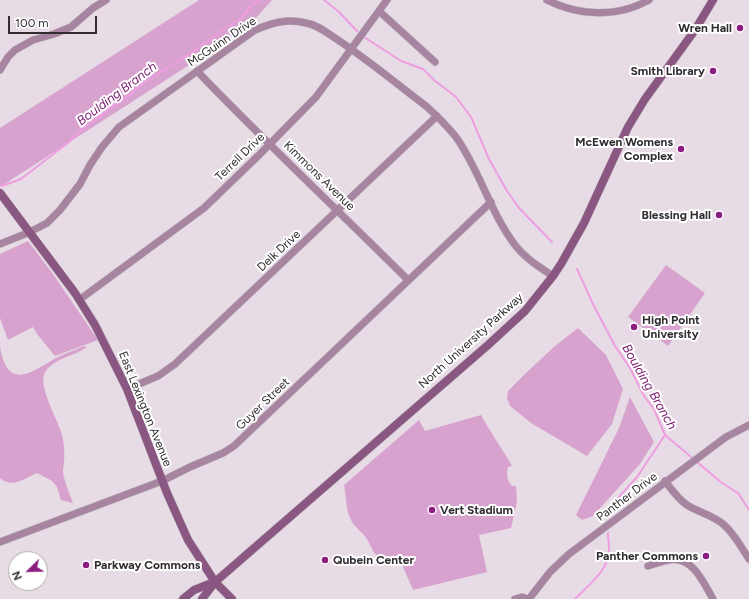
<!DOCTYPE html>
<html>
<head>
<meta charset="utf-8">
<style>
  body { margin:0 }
  #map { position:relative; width:749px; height:599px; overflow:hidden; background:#e7dce5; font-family:Figtree,sans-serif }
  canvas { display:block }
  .north { position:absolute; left:8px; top:551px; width:40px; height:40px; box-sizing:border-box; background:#fff; border:1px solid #acabac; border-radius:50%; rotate:247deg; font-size:11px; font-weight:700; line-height:16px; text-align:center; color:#302c30 }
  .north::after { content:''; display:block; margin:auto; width:14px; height:18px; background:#8c1d80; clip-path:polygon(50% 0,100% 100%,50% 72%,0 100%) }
  .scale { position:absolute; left:8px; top:16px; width:89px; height:18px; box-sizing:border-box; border:2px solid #302c30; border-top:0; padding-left:5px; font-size:12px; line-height:14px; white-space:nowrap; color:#302c30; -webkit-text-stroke:3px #fff; paint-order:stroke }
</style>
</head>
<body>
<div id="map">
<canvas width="749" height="599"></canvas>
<div class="north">N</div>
<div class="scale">100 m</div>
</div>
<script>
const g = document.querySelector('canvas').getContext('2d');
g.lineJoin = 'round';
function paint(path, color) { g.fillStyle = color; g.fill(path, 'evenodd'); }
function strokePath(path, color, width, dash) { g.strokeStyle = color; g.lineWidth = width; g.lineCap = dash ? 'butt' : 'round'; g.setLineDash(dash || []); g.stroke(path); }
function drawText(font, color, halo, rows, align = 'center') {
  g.font = font + ' Figtree,sans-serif'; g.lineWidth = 4; g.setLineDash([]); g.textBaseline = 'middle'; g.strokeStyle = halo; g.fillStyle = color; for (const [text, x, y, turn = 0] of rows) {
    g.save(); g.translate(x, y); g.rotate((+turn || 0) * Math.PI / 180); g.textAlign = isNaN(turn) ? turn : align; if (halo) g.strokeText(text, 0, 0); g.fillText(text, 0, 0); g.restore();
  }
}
paint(new Path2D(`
  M199 0H272L248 27 0 187V128Z
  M28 241 53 274 98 340 55 356 37 334 33 327 8 340 0 318V254Z
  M666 265 705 293 668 346 628 317Z
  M578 328 606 355 623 389 612 424 587 456 531 423 510 406 507 398 508 391 526 373 555 346Z
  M84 346 87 347C75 356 55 358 46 371 36 383 57 418 61 432 64 440 65 453 64 462 64 465 63 468 63 471 63 478 70 495 73 503L61 500 57 487 52 481 37 473C25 478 13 489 0 478V347C8 391 30 373 56 358 65 353 75 350 84 346Z
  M630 397 654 442 640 464 593 516 582 520 576 515 619 428Z
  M481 415C490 432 502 448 512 466L508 467C506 474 507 481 512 486H516L517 502 511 528 479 535 487 572 413 590 400 560 393 561 385 556H377C371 550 370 542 364 535 359 530 353 525 350 518 346 509 346 495 344 485L419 420 425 431Z`), '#d7a3ce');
strokePath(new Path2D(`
  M324 0 339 12 357 31
  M364 37 401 61 423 69 434 80 456 97 471 117 489 159 507 191 519 208 552 242
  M2 186 21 179 69 142 87 125 127 97 145 82 187 56 242 17 254 3 261 0
  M577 269 593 304 615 346 630 368 644 396 654 409 665 435 722 483 738 493 749 510
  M603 515 637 477 665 435
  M575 599C588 585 609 571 609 549 609 544 608 539 608 533`), '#ef9de1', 2);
const minor = new Path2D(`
  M547 0C579 16 617 18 649 0
  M379 11 435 62
  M0 70 8 57 15 50 33 40 54 34 71 27 93 8 106 0
  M197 71C266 143 338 210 408 280
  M0 244 30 232 47 223 60 210 80 184 90 165 102 147 119 127 255 30C272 23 287 18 306 23 318 25 327 33 338 40 368 60 397 84 426 106 437 116 447 126 456 137 480 171 490 212 515 245 525 258 539 267 553 276
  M79 300 204 208 259 155 316 97 387 0
  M127 389 158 376 175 364 437 116
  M665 481C672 490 678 499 687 505 698 512 712 515 723 524 734 533 741 547 749 559
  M0 542 162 481 190 467 223 453 234 446 491 202
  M648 566C655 564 662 561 669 560 693 556 703 582 713 599
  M515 599 522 597 528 599
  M529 599 550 572 569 554 726 437 749 425`);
const secondary = new Path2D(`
  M0 193 75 293 95 325 127 389 167 493 188 540 215 582 232 599
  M183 599 194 590 214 582
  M202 599 215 582 488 345 525 311 553 276 561 264 584 223 628 127 645 99 695 30 713 0`);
strokePath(minor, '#c2b9c1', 8);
strokePath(secondary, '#c2b9c1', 9);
strokePath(minor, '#a784a0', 7);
strokePath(secondary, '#895781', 8);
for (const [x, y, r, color] of [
  [740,28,4,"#8c1d80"],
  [713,71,4,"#8c1d80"],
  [681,149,4,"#8c1d80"],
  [719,215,4,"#8c1d80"],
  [634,327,4,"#8c1d80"],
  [432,510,4,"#8c1d80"],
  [706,556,4,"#8c1d80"],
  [325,560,4,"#8c1d80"],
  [86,565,4,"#8c1d80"]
]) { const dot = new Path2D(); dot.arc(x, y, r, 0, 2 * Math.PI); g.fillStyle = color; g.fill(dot); strokePath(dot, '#fff', 1.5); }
drawText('bold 12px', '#302c30', '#fff', [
  ["Wren Hall",732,28],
  ["Smith Library",705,71],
  ["McEwen Womens",673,142],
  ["Complex",673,156],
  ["Blessing Hall",711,215],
  ["High Point",642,320,"left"],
  ["University",642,334,"left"],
  ["Vert Stadium",440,510,"left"],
  ["Panther Commons",698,556],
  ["Qubein Center",333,560,"left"],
  ["Parkway Commons",94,565,"left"]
], 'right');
drawText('12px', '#302c30', '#fff', [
  ["McGuinn Drive",222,42,-34],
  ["Terrell Drive",240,157,-44],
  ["Kimmons Avenue",319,176,44],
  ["Delk Drive",279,251,-43],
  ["North University Parkway",471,341,-42],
  ["Guyer Street",263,404,-44],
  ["East Lexington Avenue",145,409,68],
  ["Panther Drive",627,497,-37]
]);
drawText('italic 13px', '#7b1c71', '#fff', [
  ["Boulding Branch",117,94,-37],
  ["Boulding Branch",649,387,60]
]);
</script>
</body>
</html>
